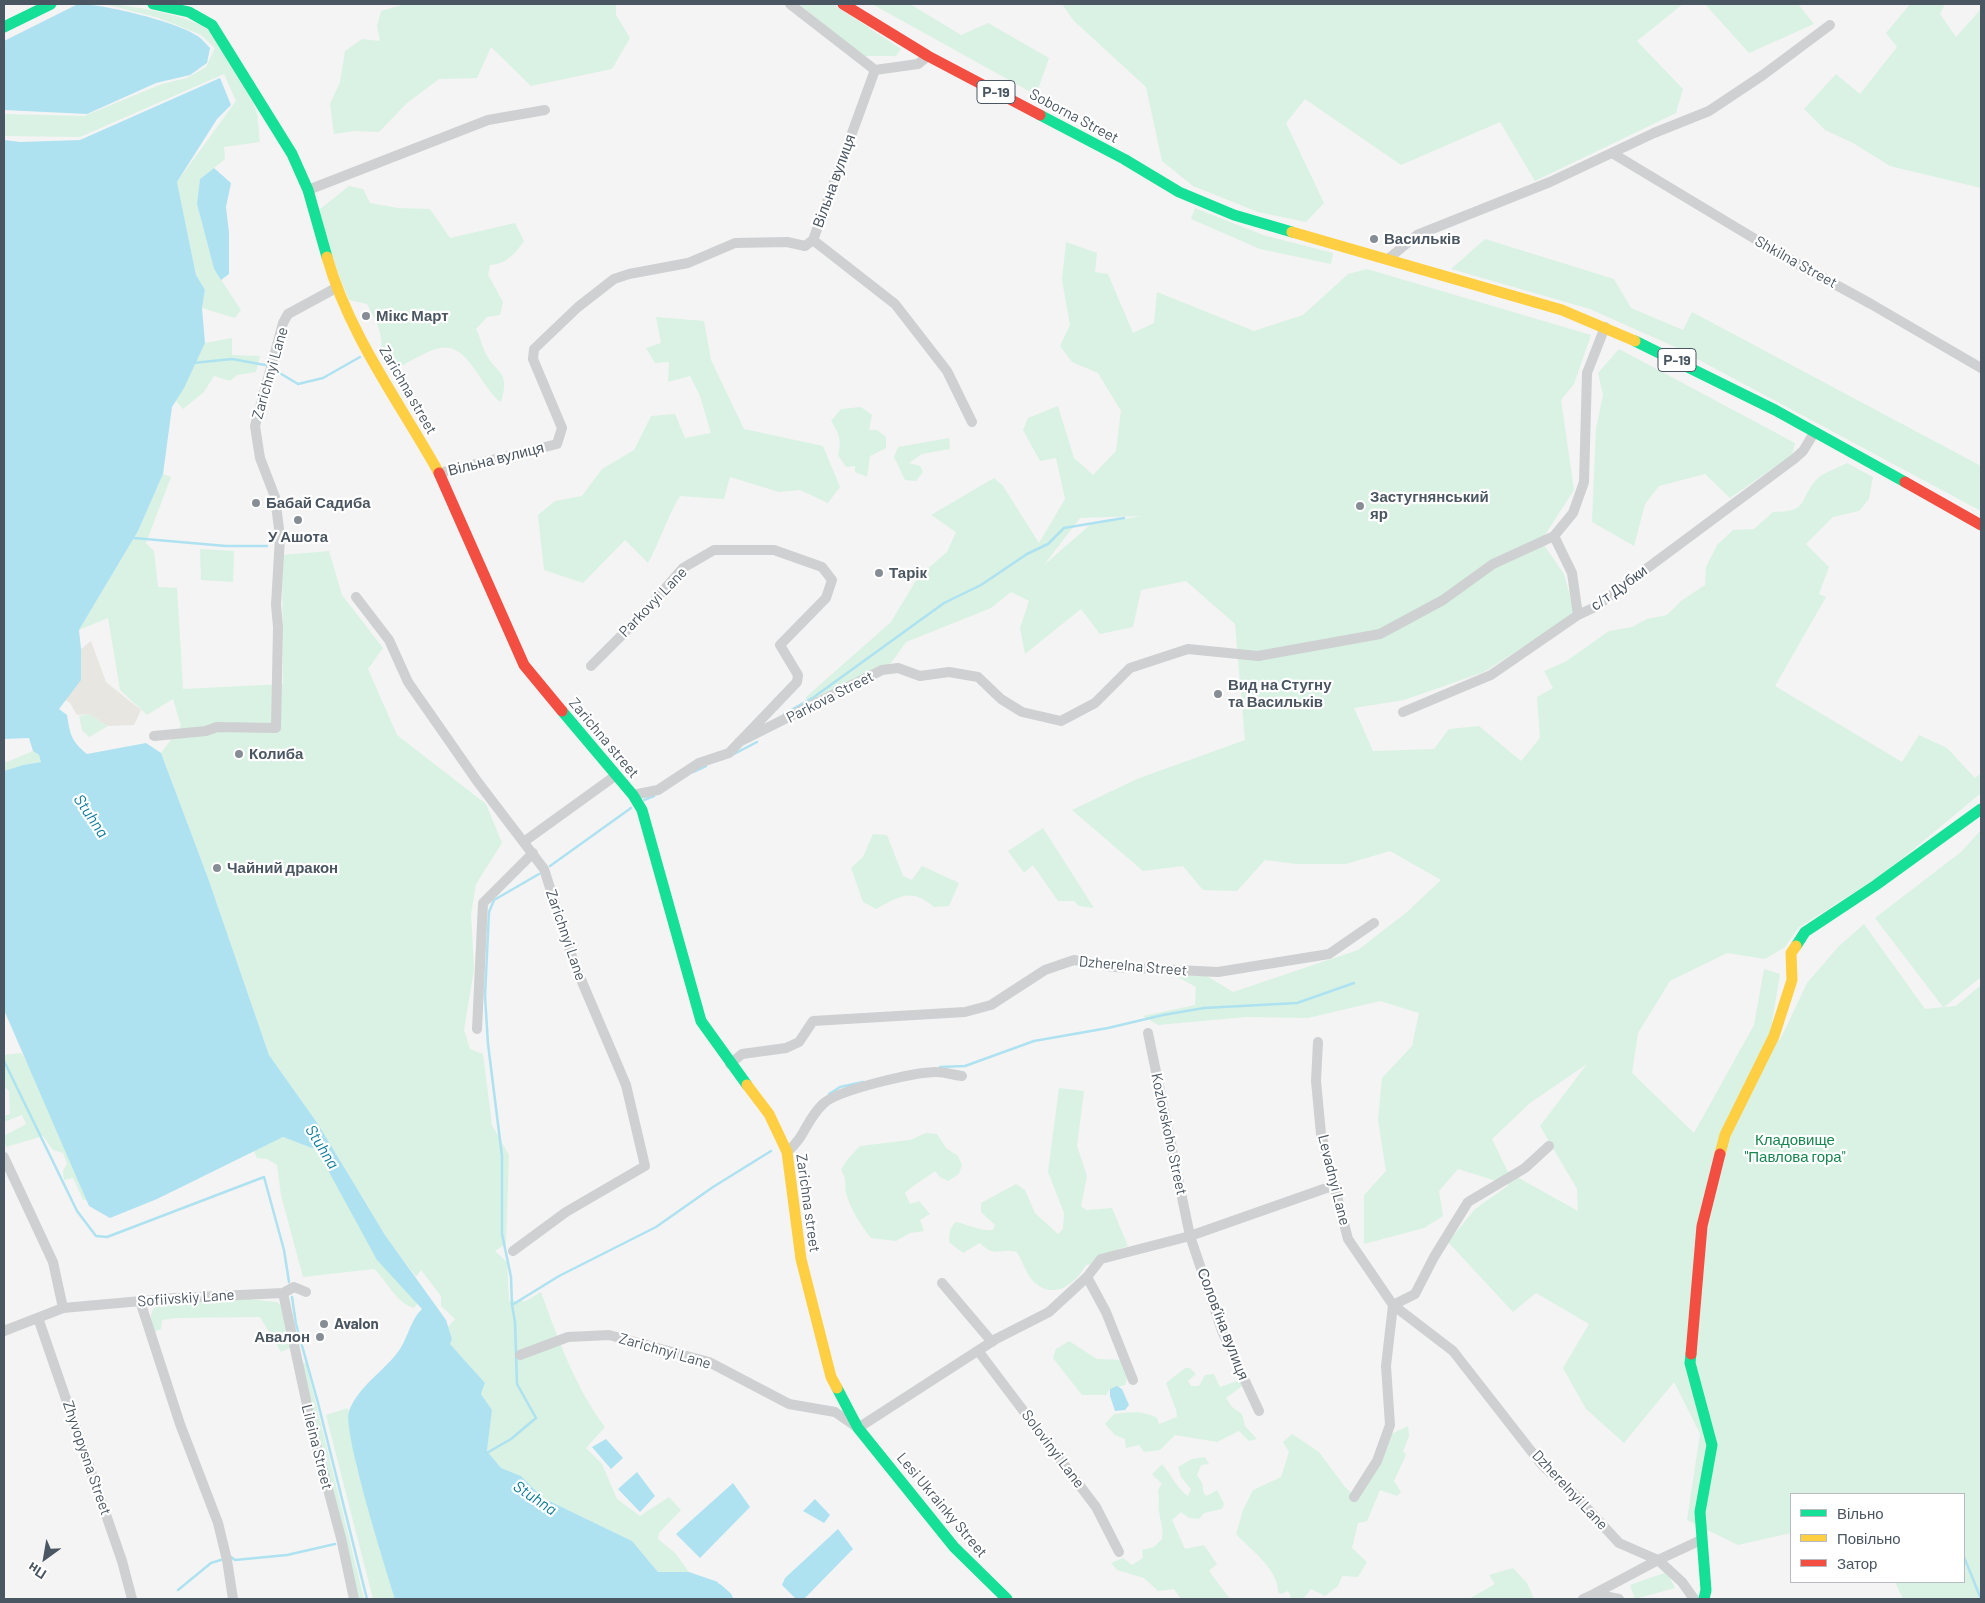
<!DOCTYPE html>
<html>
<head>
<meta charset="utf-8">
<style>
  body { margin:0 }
  #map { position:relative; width:1985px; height:1603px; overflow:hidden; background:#f4f4f4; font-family:Barlow,sans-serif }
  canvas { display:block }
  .frame { position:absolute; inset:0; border:5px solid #4a5661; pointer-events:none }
  .legend { position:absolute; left:1790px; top:1493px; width:175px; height:90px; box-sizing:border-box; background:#fff; border:1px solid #b7bbc0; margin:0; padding:6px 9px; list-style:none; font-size:15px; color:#4a5661 }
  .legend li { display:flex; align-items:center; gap:10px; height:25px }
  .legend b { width:25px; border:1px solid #b7bbc0 }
  .north { position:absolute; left:20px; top:1533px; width:50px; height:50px; -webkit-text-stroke:4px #fff; paint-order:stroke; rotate:212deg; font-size:14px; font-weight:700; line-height:20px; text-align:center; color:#4a5661 }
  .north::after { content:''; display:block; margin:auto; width:18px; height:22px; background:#4a5661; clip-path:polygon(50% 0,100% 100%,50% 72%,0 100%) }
</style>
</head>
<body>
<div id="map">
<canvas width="1985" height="1603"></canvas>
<div class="frame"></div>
<ul class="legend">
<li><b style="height:6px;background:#16e098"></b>Вільно</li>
<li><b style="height:6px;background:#ffcf43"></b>Повільно</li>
<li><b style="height:6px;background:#f24e42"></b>Затор</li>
</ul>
<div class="north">Пн</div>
</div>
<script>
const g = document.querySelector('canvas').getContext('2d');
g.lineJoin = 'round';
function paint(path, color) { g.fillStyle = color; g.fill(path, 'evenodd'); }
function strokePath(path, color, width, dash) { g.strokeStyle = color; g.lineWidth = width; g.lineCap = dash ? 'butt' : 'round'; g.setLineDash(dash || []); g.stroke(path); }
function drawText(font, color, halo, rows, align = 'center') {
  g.font = font + ' Barlow,sans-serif'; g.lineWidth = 4.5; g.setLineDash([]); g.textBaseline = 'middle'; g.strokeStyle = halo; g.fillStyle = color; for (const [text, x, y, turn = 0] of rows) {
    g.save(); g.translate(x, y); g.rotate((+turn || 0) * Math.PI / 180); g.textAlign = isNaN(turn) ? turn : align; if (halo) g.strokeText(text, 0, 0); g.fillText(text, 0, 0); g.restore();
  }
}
paint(new Path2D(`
  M105 4C125 4 193 16 208 30 218 39 251 94 255 108 259 118 258 131 260 142L224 147 225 159 200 179 197 204 214 269 241 310 235 318 202 308 205 290 196 275 177 182 236 101 224 74 80 137 4 136V114L84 116 162 84 187 78 206 67 215 48 201 35 159 18Z
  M405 4H616V15L630 38 612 69 531 86 491 47 477 78 439 79 407 103 379 132 354 131 334 134 330 104 340 82 345 51 362 39 380 41 377 26 381 11Z
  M799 4H833L901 49 896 56H862Z
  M872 4H910L961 35 988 23 1049 58 1036 95Z
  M1062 4H1683L1637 41 1683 89 1676 113 1535 181 1500 122 1401 165 1305 99 1286 123 1324 203 1306 222 1258 212 1193 186 1162 161 1146 87 1074 21Z
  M1705 4H1798L1814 24 1749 53Z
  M1910 4H1945L1940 14 1956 37 1981 9V188L1890 166 1853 143 1825 130 1804 109 1836 74 1860 94 1897 47 1886 33Z
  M349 186 363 189 370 203 398 208 430 209 450 238 515 223 524 241C515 254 506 264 490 265L488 275 503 302 500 315 487 317 476 329C480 336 481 344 485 352 496 375 511 370 501 402 481 389 469 342 440 348 425 351 408 363 394 370L380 355C385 336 376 321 367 304L349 300 337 270 319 210Z
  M1195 208 1263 235 1333 253 1331 264 1260 249 1191 219Z
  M1485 239 1614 279 1631 308 1683 330 1692 312 1981 466V511L1673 346 1590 309 1451 269Z
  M1066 242 1097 253 1095 272 1108 274 1133 333 1154 323 1157 292 1254 331 1303 315 1348 274 1367 269 1591 335 1574 384 1561 400 1574 490 1541 541 1564 574 1575 614 1484 672 1404 700 1354 708 1373 751 1434 749 1449 729 1479 726 1521 761 1540 738 1537 697 1553 688 1544 671 1565 662 1609 631 1632 627 1647 619 1667 615 1681 601 1705 585 1706 567 1717 545 1733 530 1754 529 1773 512C1809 512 1798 501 1816 480 1822 473 1838 468 1847 463L1873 477 1869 499 1859 511 1833 517 1806 544 1829 567 1819 594 1826 597 1775 686 1902 762 1919 735 1947 748 1975 778 1981 773V793L1886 872 1798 928 1785 947 1765 959 1727 953 1670 981 1638 1033 1632 1073 1694 1133 1754 1025 1764 969 1780 974 1770 1034 1780 1040 1807 983 1838 947 1864 924 1925 1009 1943 1007 1875 918 1961 852 1981 830V977L1944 1007 1956 1006 1981 985V1599H1903L1895 1582H1964V1494H1791V1533L1738 1545 1687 1520 1700 1434 1674 1382 1624 1443 1586 1409 1563 1368 1589 1324 1536 1293 1513 1312 1448 1242 1475 1209 1509 1185 1458 1169 1439 1191 1443 1216 1424 1228 1364 1244V1195L1386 1171 1378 1120 1382 1078 1412 1046 1419 1013 1380 1001 1308 1018 1246 1017 1158 1025 1143 1016 1195 1005 1196 987 1174 975 1207 976 1233 992 1358 950 1407 912 1441 880 1390 851 1346 864H1296L1265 860 1237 891 1203 890 1183 866 1143 871 1072 810 1137 779 1245 740 1235 624 1186 581 1141 590 1133 627 1100 634 1081 609 1025 654 1020 628 1029 601 1011 592 991 608 906 642 891 663 808 706 806 697 891 622 918 577 947 552 956 532 931 515 994 478 1003 486 1039 543 1065 499 1056 458 1040 461 1023 430 1028 418 1058 406 1074 458 1093 475 1116 451 1121 411 1098 373 1072 362 1060 346 1070 325 1062 280ZM1141 516 1090 525 1044 565 1080 518ZM1587 1064 1540 1126 1577 1189 1578 1211 1508 1172 1492 1139 1530 1103Z
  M656 317 704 321 711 360 744 429 823 446 840 487 828 503 800 490 779 492 730 477 724 499 680 496C667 517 660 541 648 563L625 540 583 583 544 570 538 515 555 501 582 496 602 469 634 450 651 416 675 414 685 438 711 433 700 396 690 376 668 382 669 362 655 363 646 348 661 343Z
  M232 338V355L260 356 256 372 237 375 230 381 214 376 204 392 183 409 176 401 205 343Z
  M1619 349 1795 443 1792 455 1730 498 1705 474 1659 486 1645 504 1634 546 1592 522 1596 428 1603 395 1598 373Z
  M861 407 872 415 869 430H877L886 437V448L870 456 867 477 855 472V466L846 467 838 455C842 441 839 433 831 421L841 409Z
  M949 438 950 449 922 454 909 463 920 466 923 472 916 481 905 480 894 457 898 447Z
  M163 474 171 477 146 543 154 551 158 587 177 588 183 689 283 684 282 555 329 551 342 595 383 648 368 669 397 735 486 804 502 843 476 884 471 914 474 969 464 1030 470 1049 483 1054 492 1125 509 1155 506 1244 495 1251 507 1262 509 1301H526L541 1292C558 1339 575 1387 605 1427L586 1448 602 1464 617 1499 640 1516 669 1497 681 1510 659 1533 658 1539 675 1553 689 1572H658L632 1541 543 1498 521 1476 501 1468 487 1451 492 1410 481 1394 485 1383 450 1344 452 1339 448 1327 455 1319 441 1306V1296L421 1270 416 1277 385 1235 318 1124 269 1055 208 878 161 753 181 726 173 699 147 715 120 690 108 618 79 630 138 531Z
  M200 549 234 551 233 582 201 580Z
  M89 714 108 726 89 737 82 730 79 716Z
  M33 751 39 755 41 762 23 765 4 771V761L7 762Z
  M1043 828 1094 908 1079 906 1074 901H1058L1033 865 1024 873 1008 851Z
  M873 834 887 835 903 876 912 880 922 866 959 883 949 906 934 907C911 887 899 897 876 909L863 902 851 868 863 857Z
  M21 1053 53 1100 95 1199 83 1200 73 1178 64 1180 63 1171 67 1164 63 1153 53 1150 43 1136 6 1147 4 1136 26 1124 22 1115 4 1122V1116L10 1114 9 1091 4 1086V1055Z
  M1059 1088 1084 1091 1077 1146 1087 1176 1081 1206 1086 1210 1112 1208 1128 1246 1099 1256 1092 1264 1086 1265C1074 1286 1052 1301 1032 1280 1026 1273 1022 1260 1017 1252 998 1247 996 1259 980 1243L963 1253 949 1242 950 1230 955 1222C967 1224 983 1232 993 1230L995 1225 981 1212V1203L1016 1184 1025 1190 1035 1213 1058 1234 1063 1229 1064 1213 1048 1172Z
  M926 1133 937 1134 946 1148 958 1156 962 1165 959 1174 948 1181 940 1177 935 1171C925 1179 914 1184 905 1193L910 1204 919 1201 930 1214 920 1220 924 1231 910 1233 896 1241 871 1238C861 1226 850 1208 846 1193 844 1182 848 1182 841 1170L847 1160 860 1146 910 1140Z
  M283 1137 317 1150 414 1296 417 1304 414 1308C396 1303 387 1281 374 1269L303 1277 281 1195 277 1165 267 1159 257 1158 254 1151Z
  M249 1299 277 1302 283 1307 290 1348 281 1352 260 1317 177 1318 162 1320 161 1329 155 1332C150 1323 149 1313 156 1305Z
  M1069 1341 1097 1359 1124 1360 1127 1378 1125 1385 1110 1389 1106 1395H1082L1053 1358 1056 1349Z
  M306 1363 364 1599H357L301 1364Z
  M1185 1368H1190L1196 1374 1188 1381 1191 1386H1199L1205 1375 1214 1374 1220 1387 1240 1380 1242 1386 1226 1398 1232 1407 1242 1414 1245 1426 1257 1439 1249 1441 1239 1431 1217 1442 1175 1435 1160 1450 1144 1452 1139 1445 1126 1448 1125 1439 1115 1435 1105 1424 1114 1414C1129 1412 1142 1410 1157 1418L1159 1424 1177 1417 1176 1410 1166 1383Z
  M348 1408 357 1469 395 1599H373L326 1415Z
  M1408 1426 1409 1436 1403 1451 1406 1455 1394 1481 1401 1492 1397 1496 1380 1490 1367 1521 1358 1523 1352 1548 1367 1562 1358 1577 1342 1576 1338 1586 1325 1596 1311 1589 1303 1599H1289L1291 1596 1288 1591 1281 1594 1278 1592C1279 1570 1250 1549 1236 1534L1243 1510 1253 1490 1281 1477 1289 1452 1283 1442 1292 1434 1319 1452 1345 1487 1354 1495 1391 1434Z
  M1205 1457 1209 1464 1201 1465 1197 1475 1202 1483 1204 1494 1207 1496 1217 1490 1224 1504 1222 1509 1204 1513 1199 1519 1189 1518 1181 1512 1172 1520 1185 1549 1204 1545 1217 1564 1209 1571 1230 1599H1181L1174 1589 1158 1591 1144 1578 1117 1570 1111 1563 1123 1558 1132 1565 1143 1558 1142 1550 1154 1547 1162 1539C1164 1528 1160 1521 1159 1511 1158 1503 1160 1498 1158 1490L1162 1484 1152 1474 1162 1464C1171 1474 1177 1489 1188 1496L1191 1489 1181 1477 1178 1467 1192 1459Z
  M1513 1568 1527 1583 1534 1599H1469L1495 1584 1489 1575Z
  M1667 1572 1675 1588 1635 1599 1630 1585Z`), '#d9f2e3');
paint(new Path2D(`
  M91 641 106 682 141 710 134 725 108 726 89 714 77 715 70 703 65 700 80 680 81 649Z`), '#e7e6e1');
paint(new Path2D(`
  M78 4C103 4 179 22 199 37 203 40 206 44 210 48L207 63 190 75 156 83 87 114 4 110V41Z
  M220 78 231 105 217 119 177 182 196 275 205 290 202 308 205 343 184 388 172 407 163 474 138 531 79 630 81 649V680L59 709 67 715C70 734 71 741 87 754L146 743 161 753 208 878 269 1055 318 1124 385 1235 446 1320 452 1339 450 1344 485 1383 481 1394 492 1410 487 1451 501 1468 521 1476 543 1498 632 1541 658 1572H689L718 1582 715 1599H395C386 1570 342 1431 349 1411 359 1385 385 1371 400 1349 408 1337 411 1319 422 1309L377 1260 317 1150 283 1137 157 1199 110 1218 89 1206 4 1010V771L23 765 41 762 39 755 33 751 29 738 4 739V140L20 142 80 140Z
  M214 168 231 183 226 207 229 233V274L221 280 214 269 197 204 200 179Z
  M1117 1386 1122 1389 1129 1405 1125 1410 1115 1411 1110 1396V1389Z
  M606 1439 623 1458 611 1469 592 1447Z
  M637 1472 655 1496 640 1512 618 1489Z
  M733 1483 750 1507 700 1558 676 1534Z
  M815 1499 830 1515 824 1523 803 1511Z
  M838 1529 853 1549 804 1599H796L782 1585 785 1578Z`), '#aee2f0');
strokePath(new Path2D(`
  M193 363 232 359 265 365
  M278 372 298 384 323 378 360 357
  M134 538 226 546H267
  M784 714 814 697 944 603 981 585 1027 554 1048 544 1064 528 1124 518
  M734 754 757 742
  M693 772 706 766
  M644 800 654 796
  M550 866 631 808
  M4 1061 77 1211 96 1236 107 1237 264 1177 284 1250 289 1282
  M940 1067 965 1066 1034 1041 1108 1028 1163 1015 1204 1008 1297 1003 1354 983
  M829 1094 840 1087 863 1082
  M292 1297 296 1324 318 1403 367 1599
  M512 1305 511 1277 502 1234V1156L488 1044 485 996 489 912 494 900 539 874
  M485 1454 511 1439 536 1418 517 1384 515 1322 512 1305 559 1276 656 1227 713 1187 771 1151
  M231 1557 235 1560 287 1555 335 1544
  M1964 1557 1981 1599
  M178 1590 211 1563 224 1559`), '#aee2f0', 2.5);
strokePath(new Path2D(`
  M696 1588 716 1591 725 1599`), '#aee2f0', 16);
strokePath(new Path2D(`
  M790 4 875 70 918 64 928 56
  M1612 153 1785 257 1871 304 1981 368
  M308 190 488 120 545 110
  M813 240 895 304 947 371 972 422
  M1388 259 1417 235 1550 182 1654 133 1709 111 1763 75 1830 25
  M439 473 557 444 562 428 533 359 534 349 578 307 614 279 629 274 688 263 735 243 787 242 805 246 813 240 875 70
  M356 597 389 640 408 682 477 781 544 869 574 963 626 1085 645 1166 566 1212 513 1251
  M1578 615 1572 573 1554 536 1573 513 1584 482 1587 373 1605 327
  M591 666 642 615 683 568 714 550H774L822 567 832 580 826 598 780 645 798 675 797 682 729 753 699 763 658 790 633 795
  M1403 712 1491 675 1578 615 1595 607 1794 459 1803 451 1814 433
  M154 736 206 731 217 727 276 728 278 627 276 605 280 537 275 497 260 458 255 426 283 323 288 314 336 288
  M739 742 882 670 898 668 920 676 949 672 978 677 1001 699 1022 712 1061 721 1095 703 1130 668 1188 649 1258 656 1380 634 1443 600 1493 564 1554 536
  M525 841 615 776
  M477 1029 483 903 533 853
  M1148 1033 1190 1236 1222 1331 1259 1411
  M1318 1042 1316 1081 1321 1134 1348 1239 1393 1305 1453 1351 1542 1465 1573 1493 1619 1543 1658 1560 1701 1540
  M730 1064 742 1054 786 1048 799 1042 813 1021 965 1012 991 1005 1045 970 1074 960 1114 967 1218 972 1329 954 1374 923
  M787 1152C806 1136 806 1120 823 1104 837 1090 915 1072 936 1072 944 1072 954 1075 962 1076
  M4 1157 53 1262 63 1308
  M1087 1277 1106 1312 1133 1380
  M942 1283 992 1342
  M283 1293 313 1433 341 1538 354 1599
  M140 1301 180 1424 218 1523 227 1560 233 1599
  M1393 1305 1415 1294 1434 1257 1468 1202 1525 1168 1549 1146
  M38 1318 122 1561 132 1599
  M4 1331 63 1308 175 1298 283 1293 294 1287 306 1292
  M979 1352 1096 1507 1119 1552
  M520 1355 568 1337 609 1335 709 1362 789 1404 835 1412 858 1428 996 1339 1049 1312 1087 1277 1101 1259 1190 1236 1335 1185
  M1354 1497 1377 1461 1390 1425 1386 1366 1393 1305
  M1594 1594 1658 1560 1682 1582 1694 1599
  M1583 1599 1594 1594 1619 1599`), '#ced0d2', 10);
strokePath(new Path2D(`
  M153 4 189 12 212 25 292 154 308 190 327 257
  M4 27 51 4
  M1040 115 1124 159 1179 192 1234 215 1292 232
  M1635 341 1775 410 1905 482
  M562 711 633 795 642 810 701 1021 747 1085
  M1796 946 1805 932 1876 885 1981 809
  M1691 1354 1690 1363 1712 1445 1700 1512 1706 1590 1704 1599
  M837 1388 858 1428 954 1547 1007 1599`), '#16e098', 11);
strokePath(new Path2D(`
  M1292 232 1562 310 1635 341
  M327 257C349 335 400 403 439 473
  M747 1085 769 1114 787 1152 801 1259 831 1377 837 1388
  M1720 1154 1725 1135 1774 1036 1792 980 1791 953 1796 946`), '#ffcf43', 11);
strokePath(new Path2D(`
  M843 4 928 56 1040 115
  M439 473 524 665 562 711
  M1905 482 1981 525
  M1691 1354 1702 1226 1720 1154`), '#f24e42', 11);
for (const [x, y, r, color] of [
  [1374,239,5,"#868d94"],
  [366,316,5,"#868d94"],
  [256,503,5,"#868d94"],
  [1360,506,5,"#868d94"],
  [298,520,5,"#868d94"],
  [879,573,5,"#868d94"],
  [1218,694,5,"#868d94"],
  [239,754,5,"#868d94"],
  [217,868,5,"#868d94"],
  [324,1324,5,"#868d94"],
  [320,1337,5,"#868d94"]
]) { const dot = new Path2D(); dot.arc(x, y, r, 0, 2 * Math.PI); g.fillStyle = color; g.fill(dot); strokePath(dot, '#fff', 2); }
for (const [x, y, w] of [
  [996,92,38],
  [1677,360,38]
]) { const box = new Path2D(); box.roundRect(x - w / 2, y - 11.5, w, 23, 4); g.fillStyle = '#fff'; g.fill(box); strokePath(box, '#4a5661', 1); }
drawText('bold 14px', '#4a5661', null, [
  ["Р-19",996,92],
  ["Р-19",1677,360]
]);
drawText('15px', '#4a5661', '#fff', [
  ["Soborna Street",1074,116,28],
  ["Вільна вулиця",834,181,-70],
  ["Shkilna Street",1796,262,29],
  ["Zarichnyi Lane",270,373,-74],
  ["Zarichna street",408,390,60],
  ["Вільна вулиця",496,459,-14],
  ["с/т Дубки",1619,588,-36],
  ["Parkovyi Lane",653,602,-46],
  ["Parkova Street",830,697,-27],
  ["Zarichna street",604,738,50],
  ["Zarichnyi Lane",566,935,71],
  ["Dzherelna Street",1133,966,5],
  ["Kozlovskoho Street",1169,1134,78],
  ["Levadnyi Lane",1334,1180,76],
  ["Zarichna street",808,1203,82],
  ["Sofiivskiy Lane",186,1298,-4],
  ["Соловʼїна вулиця",1223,1324,69],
  ["Zarichnyi Lane",665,1351,16],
  ["Lileina Street",317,1447,76],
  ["Solovinyi Lane",1053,1449,53],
  ["Zhyvopysna Street",87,1458,71],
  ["Dzherelnyi Lane",1570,1490,47],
  ["Lesi Ukrainky Street",942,1505,50]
]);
drawText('bold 15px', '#4a5661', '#fff', [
  ["Васильків",1384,239],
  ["Мікс Март",376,316],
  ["Застугнянський",1370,497],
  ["яр",1370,514],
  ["Бабай Садиба",266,503],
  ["У Ашота",298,537,"center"],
  ["Тарік",889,573],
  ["Вид на Стугну",1228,685],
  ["та Васильків",1228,702],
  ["Колиба",249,754],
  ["Чайний дракон",227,868],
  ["Avalon",334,1324],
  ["Авалон",310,1337,"right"]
], 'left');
drawText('15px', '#17864f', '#fff', [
  ["Кладовище",1795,1140],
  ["\"Павлова гора\"",1795,1157]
]);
drawText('italic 16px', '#0c7c9b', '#fff', [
  ["Stuhna",91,816,56],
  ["Stuhna",322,1147,58],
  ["Stuhna",535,1498,34]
]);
</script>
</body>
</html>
